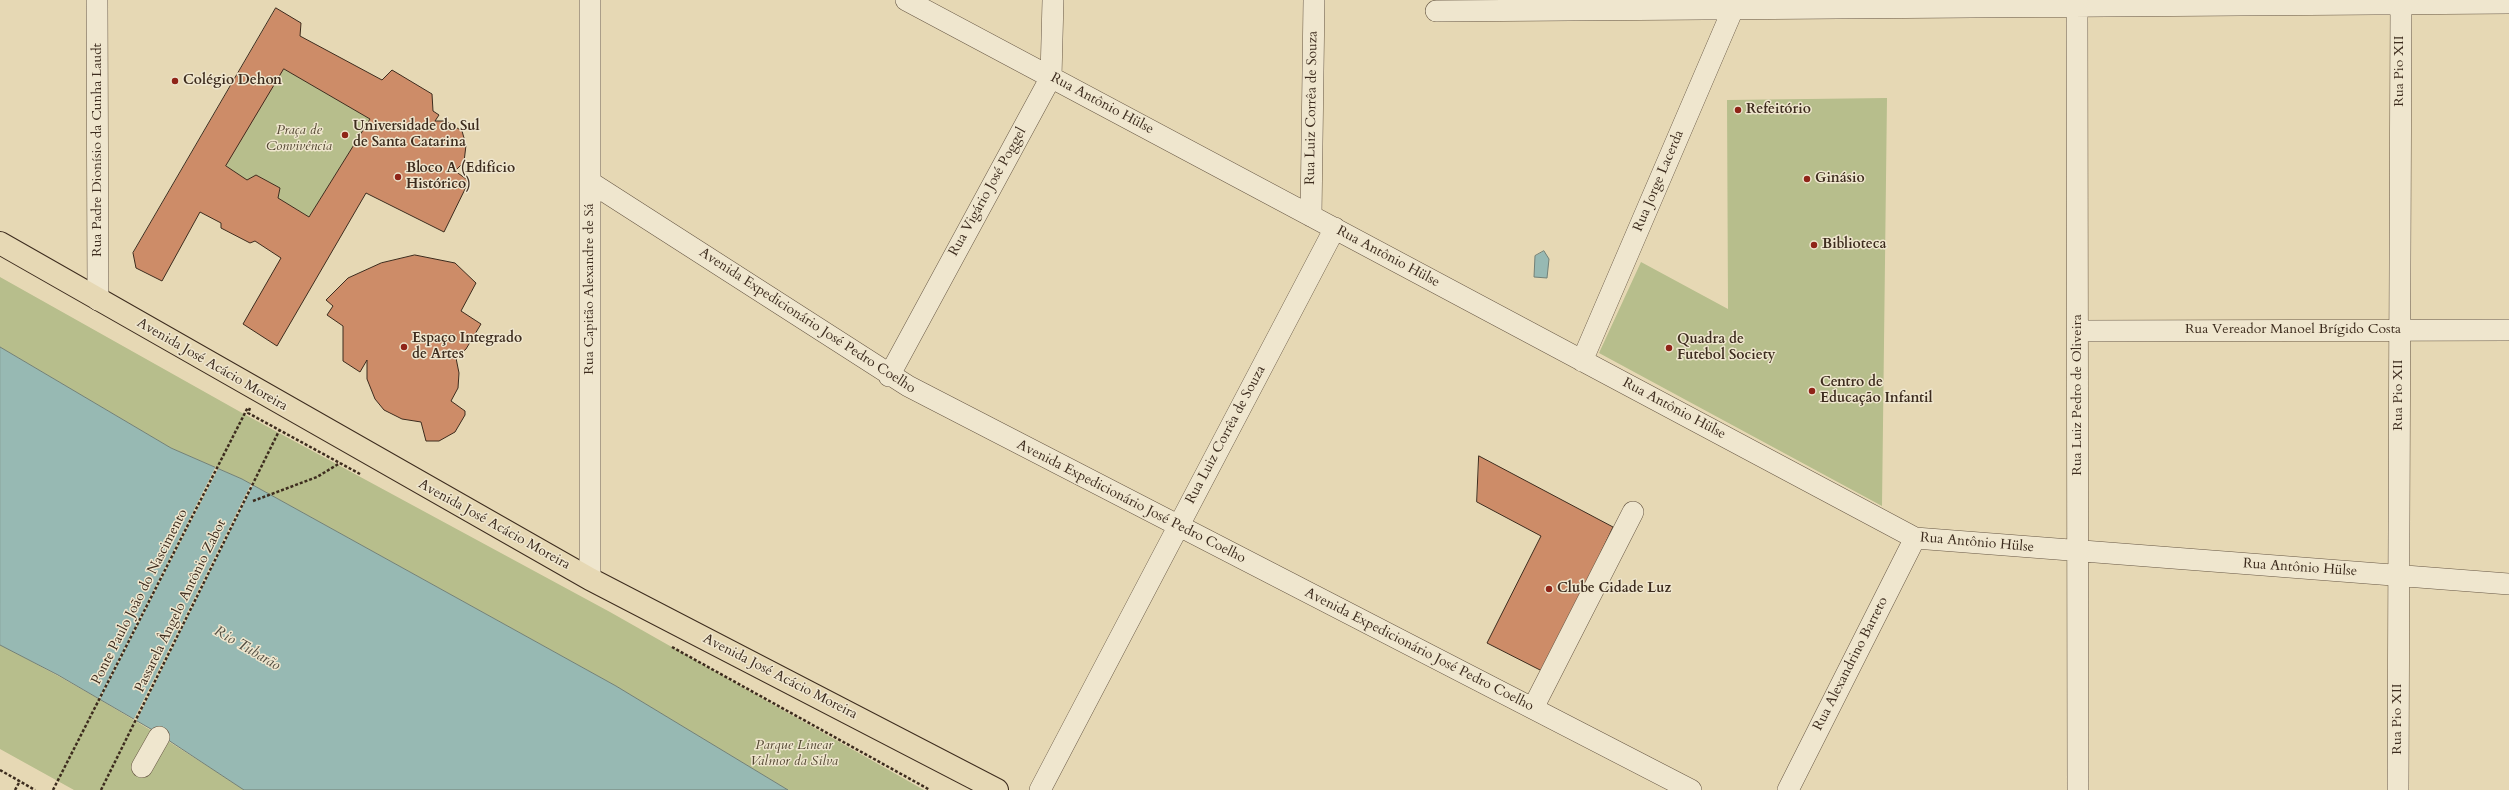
<!DOCTYPE html>
<html>
<head>
<meta charset="utf-8">
<style>
  body { margin:0 }
  canvas { display:block; background:#e6d8b4 }
</style>
</head>
<body>
<canvas width="2509" height="790"></canvas>
<script>
const g = document.querySelector('canvas').getContext('2d');
g.lineJoin = 'round';
function paint(path, color) { g.fillStyle = color; g.fill(path, 'evenodd'); }
function strokePath(path, color, width, dash) { g.strokeStyle = color; g.lineWidth = width; g.lineCap = dash ? 'butt' : 'round'; g.setLineDash(dash || []); g.stroke(path); }
function drawText(font, color, halo, rows, align = 'center') {
  g.font = font + ' Cardo,serif'; g.lineWidth = 3; g.setLineDash([]); g.textBaseline = 'middle'; g.strokeStyle = halo; g.fillStyle = color; for (const [text, x, y, turn = 0] of rows) {
    g.save(); g.translate(x, y); g.rotate((+turn || 0) * Math.PI / 180); g.textAlign = isNaN(turn) ? turn : align; if (halo) g.strokeText(text, 0, 0); g.fillText(text, 0, 0); g.restore();
  }
}
paint(new Path2D(`
  M284 69 370 119 309 217 278 198 280 188 256 175 247 180 226 166Z
  M1887 98 1882 506 1599 353 1641 262 1728 309 1727 100Z
  M0 277 244 414 610 612 924 790H788L616 686 242 479 171 448 0 347Z
  M0 645C85 688 165 738 244 790H74L0 749Z`), '#b7be8c');
const water = new Path2D(`
  M1544 251 1549 259 1547 278 1534 277 1535 256Z
  M0 347 171 448 242 479 616 686 788 790H244L156 732 58 675 0 645Z`);
paint(water, '#97b9b3');
strokePath(water, '#738177', 1);
paint(new Path2D(`
  M216 466 219 467 99 701 98 700Z
  M252 482 254 483 136 722 133 721Z`), '#e6d8b4');
const building = new Path2D(`
  M276 8 301 23 300 36 382 80 392 70 432 94 433 111 439 115 435 121H446L462 131 466 145 464 162 455 171 469 181 444 232 366 193 277 346 243 324 281 258 255 241 250 243 221 228V223L200 212 162 281 136 268 133 253ZM284 69 370 119 309 217 278 198 280 188 256 175 247 180 226 166Z
  M415 255 455 263 476 283 461 311 481 324 466 349 456 358 459 373 458 388 451 401 465 411V415L455 432 439 441H426L421 422 402 419 384 410 375 399 367 379V360L360 372 343 361V326L327 315 333 306 326 300 348 278 381 263Z
  M1479 456 1613 527 1544 672 1487 643 1541 536 1477 502Z`);
paint(building, '#cd8c68');
strokePath(building, '#3d2c1e', 1);
const minor = new Path2D(`
  M97 0 98 300
  M906 0 1915 538 2509 584
  M2077 0 2078 790
  M1436 11 2509 3
  M590 182 908 386 1691 790
  M1311 216 1314 0
  M2078 331 2509 330
  M1582 361 1733 9V0
  M889 376 1051 77 1053 0
  M590 579V0
  M1533 708 1633 512
  M142 767 159 737
  M1040 790 1335 228
  M1788 790 1915 538
  M2398 790 2401 0`);
const major = new Path2D(`
  M0 243 590 579 997 790`);
strokePath(minor, '#675744', 22);
strokePath(major, '#3d2c1e', 24);
strokePath(new Path2D(`
  M250 408 248 413 360 474
  M253 501 317 477 340 463
  M672 647 930 790
  M0 770 35 790
  M15 790 20 781
  M53 790 248 407
  M101 790 280 429`), '#3d2c1e', 2.5, [3, 2]);
strokePath(minor, '#efe6ce', 21);
strokePath(major, '#e6d8b4', 22);
for (const [x, y, r, color] of [
  [175,81,4,"#8f2418"],
  [1738,110,4,"#8f2418"],
  [345,135,4,"#8f2418"],
  [398,177,4,"#8f2418"],
  [1807,179,4,"#8f2418"],
  [1814,245,4,"#8f2418"],
  [404,347,4,"#8f2418"],
  [1669,348,4,"#8f2418"],
  [1812,391,4,"#8f2418"],
  [1549,589,4,"#8f2418"]
]) { const dot = new Path2D(); dot.arc(x, y, r, 0, 2 * Math.PI); g.fillStyle = color; g.fill(dot); strokePath(dot, '#efe6ce', 1.5); }
drawText('14px', '#3d2c1e', '#efe6ce', [
  ["Rua Pio XII",2400,71,-90],
  ["Rua Antônio Hülse",1102,104,28],
  ["Rua Luiz Corrêa de Souza",1312,108,-89],
  ["Rua Padre Dionísio da Cunha Laudt",98,150,-90],
  ["Rua Jorge Lacerda",1659,181,-67],
  ["Rua Vigário José Poggel",988,192,-61],
  ["Rua Antônio Hülse",1388,257,28],
  ["Rua Capitão Alexandre de Sá",590,289,-90],
  ["Avenida Expedicionário José Pedro Coelho",807,321,33],
  ["Rua Vereador Manoel Brígido Costa",2293,330],
  ["Avenida José Acácio Moreira",212,365,30],
  ["Rua Luiz Pedro de Oliveira",2078,395,-90],
  ["Rua Pio XII",2399,395,-90],
  ["Rua Antônio Hülse",1674,409,28],
  ["Rua Luiz Corrêa de Souza",1226,435,-62],
  ["Avenida Expedicionário José Pedro Coelho",1131,502,27],
  ["Avenida José Acácio Moreira",494,525,29],
  ["Rua Antônio Hülse",1977,543,5],
  ["Rua Antônio Hülse",2300,568,4],
  ["Ponte Paulo João do Nascimento",140,597,-63],
  ["Passarela Ângelo Antônio Zabot",181,606,-64],
  ["Avenida Expedicionário José Pedro Coelho",1419,650,27],
  ["Rua Alexandrino Barreto",1851,664,-63],
  ["Avenida José Acácio Moreira",780,677,27],
  ["Rua Pio XII",2398,719,-90]
]);
drawText('bold 14px', '#3d2c1e', '#efe6ce', [
  ["Colégio Dehon",183,81],
  ["Refeitório",1746,110],
  ["Universidade do Sul",353,127],
  ["de Santa Catarina",353,143],
  ["Bloco A (Edifício",406,169],
  ["Histórico)",406,185],
  ["Ginásio",1815,179],
  ["Biblioteca",1822,245],
  ["Espaço Integrado",412,339],
  ["de Artes",412,355],
  ["Quadra de",1677,340],
  ["Futebol Society",1677,356],
  ["Centro de",1820,383],
  ["Educação Infantil",1820,399],
  ["Clube Cidade Luz",1557,589]
], 'left');
drawText('italic 14px', '#554934', '#efe6ce', [
  ["Praça de",299,131],
  ["Convivência",299,147],
  ["Parque Linear",794,746],
  ["Valmor da Silva",794,762]
]);
drawText('italic 15px', '#544f43', '#efe6ce', [
  ["Rio Tubarão",247,649,30]
]);
</script>
</body>
</html>
